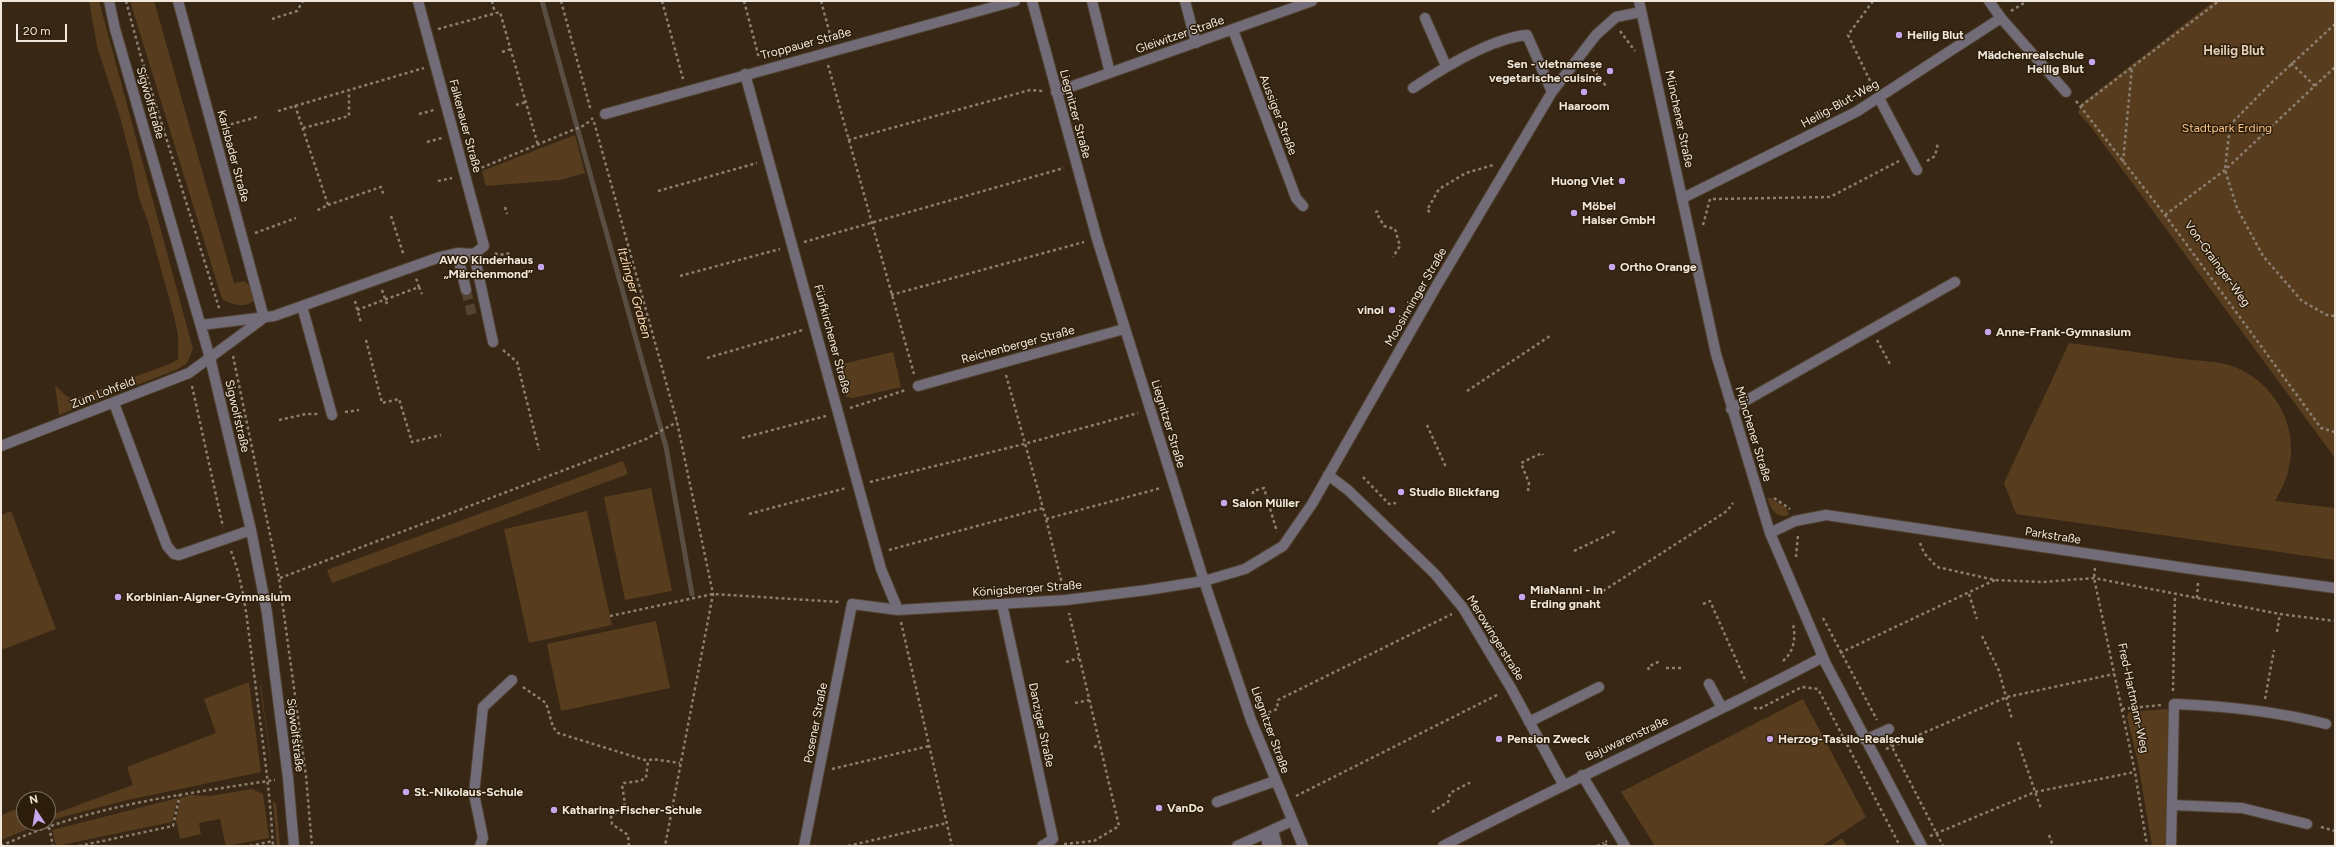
<!DOCTYPE html>
<html>
<head>
<meta charset="utf-8">
<style>
  body { margin:0 }
  #map { position:relative; width:2336px; height:847px; overflow:hidden; background:#372714; font-family:Figtree,sans-serif }
  canvas { display:block }
  .frame { position:absolute; inset:0; border:2px solid #f1e7db; pointer-events:none }
  .north { position:absolute; left:16px; top:791px; width:40px; height:40px; box-sizing:border-box; background:#2d1e0b; border:1px solid #7b6e5e; border-radius:50%; rotate:348deg; font-size:11px; font-weight:700; line-height:16px; text-align:center; color:#f1e7db }
  .north::after { content:''; display:block; margin:auto; width:14px; height:18px; background:#c9a5ee; clip-path:polygon(50% 0,100% 100%,50% 72%,0 100%) }
  .scale { position:absolute; left:16px; top:24px; width:51px; height:18px; box-sizing:border-box; border:2px solid #f1e7db; border-top:0; padding-left:5px; font-size:12px; line-height:14px; white-space:nowrap; color:#f1e7db; -webkit-text-stroke:3px #2d1e0b; paint-order:stroke }
</style>
</head>
<body>
<div id="map">
<canvas width="2336" height="847"></canvas>
<div class="frame"></div>
<div class="north">N</div>
<div class="scale">20 m</div>
</div>
<script>
const g = document.querySelector('canvas').getContext('2d');
g.lineJoin = 'round';
function paint(path, color) { g.fillStyle = color; g.fill(path, 'evenodd'); }
function strokePath(path, color, width, dash) { g.strokeStyle = color; g.lineWidth = width; g.lineCap = dash ? 'butt' : 'round'; g.setLineDash(dash || []); g.stroke(path); }
function drawText(font, color, halo, rows, align = 'center') {
  g.font = font + ' Figtree,sans-serif'; g.lineWidth = 3; g.setLineDash([]); g.textBaseline = 'middle'; g.strokeStyle = halo; g.fillStyle = color; for (const [text, x, y, turn = 0] of rows) {
    g.save(); g.translate(x, y); g.rotate((+turn || 0) * Math.PI / 180); g.textAlign = isNaN(turn) ? turn : align; if (halo) g.strokeText(text, 0, 0); g.fillText(text, 0, 0); g.restore();
  }
}
paint(new Path2D(`
  M89 1H99L193 349 187 363 176 370 59 415 55 385 66 396 74 399 172 363 178 359V335L174 316 148 222 139 198 132 163 120 117 97 46Z
  M130 1H154L234 283 244 281 253 288 255 299C248 309 231 305 222 299Z
  M2214 1H2335V458L2091 127 2078 113 2082 103Z
  M575 135 585 173 560 180 486 186 482 171Z
  M2069 343C2107 348 2145 353 2183 359 2199 361 2217 361 2232 366 2276 382 2302 430 2287 476 2284 485 2279 493 2275 501L2335 508V560L2016 514 2004 483Z
  M893 352 901 387 853 398 846 397 838 365Z
  M623 461 628 474 332 583 327 570Z
  M651 488 672 591 625 600 604 497Z
  M1767 498H1771L1787 509 1789 515C1776 519 1771 509 1767 498Z
  M11 511 56 629 1 650V515Z
  M587 511 612 625 529 643 504 529Z
  M656 621 670 688 561 711 547 644Z
  M249 682 261 772 123 801 48 821V816L133 785 127 767 216 733 204 699Z
  M261 685 271 760V764L260 686Z
  M1803 699 1866 817 1822 846H1655L1621 792Z
  M2167 709 2169 712 2167 846H2152L2138 763 2127 717 2129 712Z
  M252 789 263 794 269 838 226 846 220 819 199 823 201 834 180 839 176 821 180 798 190 795 210 796Z
  M178 798 172 822 56 846 52 830Z
  M273 801 276 804 280 846H277Z
  M20 808 24 816V823H43L1 840V815Z
  M1842 838 1847 846H1830Z`), '#573d1e');
strokePath(new Path2D(`
  M542 1 666 447 692 594`), '#5a4d42', 5);
strokePath(new Path2D(`
  M466 290 472 315`), '#534432', 10, [10, 5]);
const minor = new Path2D(`
  M109 1 115 29 210 358 251 530 267 613 288 778 294 846
  M178 1 264 318
  M1032 1 1097 239 1204 581 1251 720 1303 846
  M1092 1 1110 73
  M1185 1 1196 43
  M1639 1 1716 354 1770 533 1826 664 1922 846
  M1989 1 2001 18 2066 92
  M1425 18 1446 66
  M1233 30 1296 198 1303 206
  M745 74 881 569 898 610
  M1413 88C1443 68 1491 38 1527 35L1552 92
  M1056 92 1312 1
  M1879 98 1917 170
  M605 114 1015 1
  M1683 198 1856 112 2001 18
  M457 253 466 290
  M474 254 493 342
  M302 306 332 415
  M201 325 274 316 440 257 457 253 474 254 484 246 418 1
  M918 386 1124 329
  M114 403 167 546 174 554 179 555 251 530
  M1731 409 1955 282
  M1 446 189 373 261 320
  M1328 475 1348 490 1435 574 1463 608 1511 688 1563 784
  M1770 533 1795 521 1826 515 2199 570 2335 588
  M1002 604 1053 839 1042 846
  M1709 684 1722 708
  M1529 722 1599 687
  M1865 740 1889 729
  M1582 775 1625 846
  M1217 802 1275 781
  M2172 805 2242 808 2307 824
  M1273 830 1277 846
  M1265 834 1268 846
  M480 846 483 838 474 794 483 707 512 680
  M804 846 852 604 898 610 1066 600 1147 590 1204 581 1245 569 1283 546 1312 504 1437 285 1552 92 1596 35 1616 17 1641 12
  M1237 846 1292 821
  M1443 846C1568 781 1698 723 1823 657
  M2171 846 2174 704C2226 706 2275 711 2326 724`);
strokePath(minor, '#514230', 12);
strokePath(new Path2D(`
  M126 1 141 57 220 311
  M492 1 495 13
  M561 1 591 111
  M662 1 683 79
  M744 1 759 58
  M821 1 831 38
  M1873 1 1848 35 1873 87
  M2011 11 2024 3
  M272 19 297 11 303 1
  M2335 24 2270 84 2230 125 2225 170 2237 208 2263 256 2302 301 2327 315 2335 316
  M438 29 500 12 538 145
  M1620 31 1635 51
  M502 52 511 49
  M2291 63 2315 86
  M1589 64 1606 86
  M828 65 914 374
  M2076 101 2165 215 2321 428 2335 432
  M295 105 328 205 316 211
  M516 105 526 102
  M2081 106 2219 1
  M278 111 424 68
  M419 114 434 110
  M594 122 677 422 713 594 665 846
  M225 126 257 117
  M303 128 349 116V90
  M848 140 1030 90 1043 91
  M427 142 442 138
  M1927 161 1935 156 1938 143
  M2123 162 2132 67
  M476 170 585 125 593 118
  M438 181 452 178
  M658 191 757 163
  M1713 199 1830 197 1899 161
  M328 205 381 187 384 196
  M505 207 507 214
  M1378 211 1376 212 1384 226 1395 229 1400 246 1393 257
  M1430 212 1427 210 1439 189 1466 173 1493 165
  M2165 215 2225 170 2335 67
  M391 216 404 256
  M1703 225 1710 199
  M255 233 296 218
  M804 242 1064 168
  M495 253 499 255 512 253
  M680 276 780 249
  M419 287 422 294
  M382 290 388 307
  M891 295 1084 242
  M355 301 361 323
  M357 310 419 287 416 278
  M366 340 382 403 399 399 412 442 441 435
  M1877 340 1891 366
  M503 350 517 362 539 450
  M233 356 279 578 306 776 312 846
  M707 358 803 330
  M1006 375 1046 519 1063 588
  M192 386 223 527
  M1467 391 1550 336
  M850 408 906 390
  M345 412 359 410
  M279 420 306 414H318
  M1427 425 1445 465 1443 466
  M742 438 826 416
  M1363 477 1389 504 1396 503
  M870 482 1024 444 1138 413
  M1528 491 1529 483 1521 463 1542 453 1543 455
  M1253 494V491L1264 488 1277 532
  M1774 498 1790 509
  M749 514 846 488
  M1046 519 1161 488
  M1920 543 1924 553 1937 567 1995 580 2043 582 2094 578 2280 614 2335 621
  M889 550 1043 508
  M231 551C246 589 248 633 254 673 261 731 270 788 273 846
  M1574 551 1614 532 1616 535
  M1796 557 1798 535
  M2095 568 2094 578 2135 772 2147 846
  M280 578 646 439 677 422
  M1603 591 1727 511 1733 503
  M1969 594 1977 619
  M2197 598 2198 583
  M1703 604 1710 601 1746 682
  M610 616 713 594 840 602
  M1823 618 1877 720
  M901 622 952 846
  M2277 632 2280 614
  M1982 636 1999 671 2012 719
  M1840 653 1995 580
  M1783 661C1794 652 1796 637 1793 624
  M1066 662 1079 658
  M1666 668H1684
  M1649 670 1648 667 1660 661
  M523 687 546 703 553 727 558 733 648 761
  M2173 691 2175 595
  M2265 699 2274 650
  M1075 703 1089 700
  M1754 708 1759 709 1802 687 1818 689 1900 846
  M2122 709 2161 705
  M1263 715 1277 709 1278 700 1452 614
  M2018 742 2041 809
  M1890 743 1943 846
  M1094 747 1100 745
  M1886 749 2007 697 2114 674
  M832 769 929 746
  M1296 796 1499 694
  M1432 812 1448 802 1450 793 1469 783 1470 785
  M49 827 53 846
  M2321 827 2335 831
  M2049 835 2053 846
  M1930 836 2035 792 2135 772
  M1064 844 1094 841 1119 826 1069 613
  M1 846C86 806 183 794 275 780
  M79 846 173 826 180 794
  M250 846 273 841
  M629 846 628 835 612 824 611 817 625 804 622 785 624 783 640 781 646 778 648 761 652 759 680 763
  M848 846 947 823
  M1597 846 1604 843
  M1607 846 1604 843 1607 841`), '#8c7f6f', 2.5, [3, 3]);
strokePath(minor, '#716c77', 10);
for (const [x, y, r, color] of [
  [1899,35,4,"#c9a5ee"],
  [2092,62,4,"#c9a5ee"],
  [1610,71,4,"#c9a5ee"],
  [1584,92,4,"#c9a5ee"],
  [1622,181,4,"#c9a5ee"],
  [1574,213,4,"#c9a5ee"],
  [541,267,4,"#c9a5ee"],
  [1612,267,4,"#c9a5ee"],
  [1392,310,4,"#c9a5ee"],
  [1988,332,4,"#c9a5ee"],
  [1401,492,4,"#c9a5ee"],
  [1224,503,4,"#c9a5ee"],
  [118,597,4,"#c9a5ee"],
  [1522,597,4,"#c9a5ee"],
  [1499,739,4,"#c9a5ee"],
  [1770,739,4,"#c9a5ee"],
  [406,792,4,"#c9a5ee"],
  [1159,808,4,"#c9a5ee"],
  [554,810,4,"#c9a5ee"]
]) { const dot = new Path2D(); dot.arc(x, y, r, 0, 2 * Math.PI); g.fillStyle = color; g.fill(dot); strokePath(dot, '#2d1e0b', 1.5); }
drawText('12px', '#f1e7db', '#2d1e0b', [
  ["Gleiwitzer Straße",1180,35,-19],
  ["Troppauer Straße",806,44,-15],
  ["Sigwolfstraße",150,103,74],
  ["Heilig-Blut-Weg",1840,104,-29],
  ["Liegnitzer Straße",1075,114,75],
  ["Aussiger Straße",1278,115,69],
  ["Münchener Straße",1679,119,78],
  ["Falkenauer Straße",465,126,75],
  ["Karlsbader Straße",233,156,75],
  ["Von-Grainger-Weg",2217,264,54],
  ["Moosinninger Straße",1416,297,-60],
  ["Fünfkirchener Straße",832,339,75],
  ["Reichenberger Straße",1018,345,-15],
  ["Zum Lohfeld",103,393,-21],
  ["Sigwolfstraße",237,416,77],
  ["Liegnitzer Straße",1168,424,73],
  ["Münchener Straße",1753,434,73],
  ["Parkstraße",2053,536,9],
  ["Königsberger Straße",1027,589,-4],
  ["Merowingerstraße",1495,638,58],
  ["Fred-Hartmann-Weg",2133,698,78],
  ["Posener Straße",816,723,-79],
  ["Danziger Straße",1041,725,78],
  ["Liegnitzer Straße",1270,730,70],
  ["Sigwolfstraße",295,735,83],
  ["Bajuwarenstraße",1627,739,-25]
]);
drawText('bold 12px', '#f1e7db', '#2d1e0b', [
  ["Heilig Blut",1907,35],
  ["Mädchenrealschule",2084,55,"right"],
  ["Heilig Blut",2084,69,"right"],
  ["Sen - vietnamese",1602,64,"right"],
  ["vegetarische cuisine",1602,78,"right"],
  ["Haaroom",1584,106,"center"],
  ["Huong Viet",1614,181,"right"],
  ["Möbel",1582,206],
  ["Halser GmbH",1582,220],
  ["AWO Kinderhaus",533,260,"right"],
  ["„Märchenmond”",533,274,"right"],
  ["Ortho Orange",1620,267],
  ["vinoi",1384,310,"right"],
  ["Anne-Frank-Gymnasium",1996,332],
  ["Studio Blickfang",1409,492],
  ["Salon Müller",1232,503],
  ["MiaNanni - in",1530,590],
  ["Erding gnaht",1530,604],
  ["Korbinian-Aigner-Gymnasium",126,597],
  ["Pension Zweck",1507,739],
  ["Herzog-Tassilo-Realschule",1778,739],
  ["St.-Nikolaus-Schule",414,792],
  ["VanDo",1167,808],
  ["Katharina-Fischer-Schule",562,810]
], 'left');
drawText('12px', '#f8c488', '#2d1e0b', [
  ["Stadtpark Erding",2227,128]
]);
drawText('bold 13px', '#e1ccb5', '#2d1e0b', [
  ["Heilig Blut",2234,51]
]);
drawText('italic 13px', '#f9dab6', '#2d1e0b', [
  ["Itzlinger Graben",634,293,74]
]);
</script>
</body>
</html>
